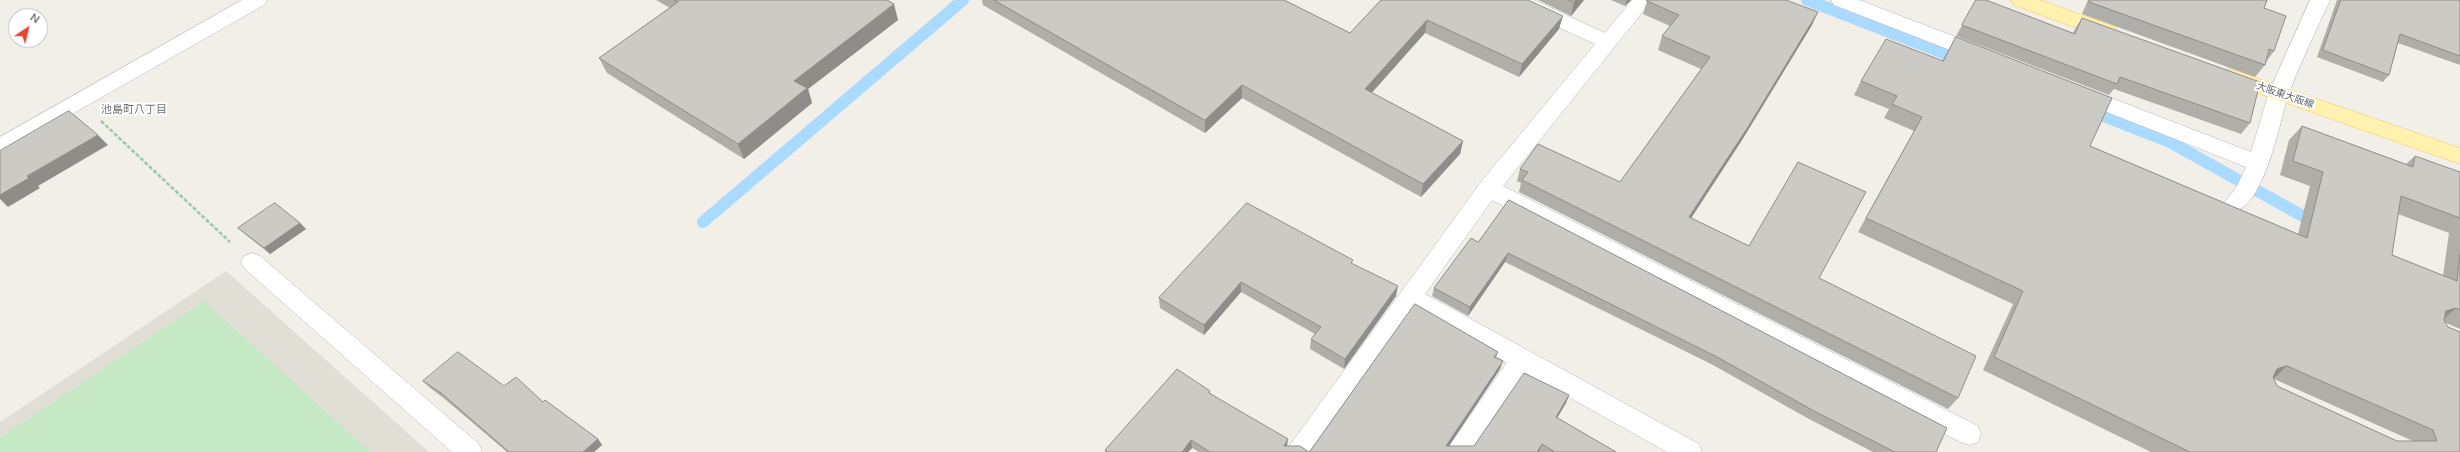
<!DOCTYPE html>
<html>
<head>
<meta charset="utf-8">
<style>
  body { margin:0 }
  #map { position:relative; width:2460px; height:452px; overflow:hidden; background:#f1efe8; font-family:"Nunito Sans",sans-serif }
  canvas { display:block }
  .north { position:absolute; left:8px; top:8px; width:40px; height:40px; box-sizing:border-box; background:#fff; border:1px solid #bfc1c3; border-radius:50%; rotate:35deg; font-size:11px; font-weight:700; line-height:16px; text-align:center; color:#5f6368 }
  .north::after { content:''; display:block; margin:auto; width:14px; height:18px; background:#ea4335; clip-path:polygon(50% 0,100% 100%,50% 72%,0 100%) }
</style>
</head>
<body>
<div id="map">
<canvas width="2460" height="452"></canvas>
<div class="north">N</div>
</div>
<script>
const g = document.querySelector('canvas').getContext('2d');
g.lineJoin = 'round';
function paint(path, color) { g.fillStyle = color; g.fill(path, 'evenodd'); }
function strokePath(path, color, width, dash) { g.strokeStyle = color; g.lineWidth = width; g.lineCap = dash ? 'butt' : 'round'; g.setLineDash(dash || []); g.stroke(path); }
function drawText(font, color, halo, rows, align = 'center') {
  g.font = font + ' "Nunito Sans","Noto Sans JP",sans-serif'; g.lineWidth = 4; g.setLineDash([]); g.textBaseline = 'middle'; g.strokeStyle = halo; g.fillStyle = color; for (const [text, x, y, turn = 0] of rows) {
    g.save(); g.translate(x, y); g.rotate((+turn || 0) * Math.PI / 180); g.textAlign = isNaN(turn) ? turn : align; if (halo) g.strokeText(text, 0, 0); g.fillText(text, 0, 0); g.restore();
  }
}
paint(new Path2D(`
  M226 271 429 452H0V422Z`), '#e1ded6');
paint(new Path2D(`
  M204 301 370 452H0V438Z`), '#c5e8c5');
strokePath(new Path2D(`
  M1807 0 1961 60
  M2088 110 2170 142 2317 224
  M703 222 963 0`), '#aadaff', 12);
const lane = new Path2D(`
  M1522 349 1530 352 1533 359 1530 366 1471 452H1445L1514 352Z`);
const street = new Path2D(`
  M1508 0H1534L1605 33 1632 0H1652L1503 186 1978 426 1981 434 1978 442 1969 445 1960 442 1492 200 1425 294 1699 444 1702 452H1667L1413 310 1311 452H1285L1481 182 1595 44 1511 5Z
  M1831 0H1859L1987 49 1990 54 1987 59 1980 61 1973 59 1834 5Z
  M2310 0H2330C2316 31 2301 61 2289 93 2280 117 2263 222 2226 210L2223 204 2236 188 2246 167 2074 99 2071 94 2074 89 2081 87 2088 89 2251 152 2269 92Z
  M252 253 260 256 479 444 482 452H452L244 268 241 262 244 256Z`);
const secondary = new Path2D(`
  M242 0H267L264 5 0 155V137Z`);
const primary = new Path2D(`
  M2011 0H2040L2115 27 2118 32 2115 37 2108 39 2101 37 2014 5Z
  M2230 69 2460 148V164L2223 81 2220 76 2223 71Z`);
strokePath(lane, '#b5b8bc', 1);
strokePath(street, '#b5b8bc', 1);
strokePath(secondary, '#b6babf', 1);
strokePath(primary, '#f2c960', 1);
strokePath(new Path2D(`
  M101 121 230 242`), '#9cc7a9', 2.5, [4, 2]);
paint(lane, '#fff');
paint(street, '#fff');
paint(secondary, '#fff');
paint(primary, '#fff2af');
paint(new Path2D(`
  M656 0H887L898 20 808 89 812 103 744 159 607 73 599 58 670 8Z
  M982 0H1284L1350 33 1381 0 1559 29 1519 77 1425 33 1372 93 1463 141 1460 154 1421 197 1242 98 1205 133 983 5Z
  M1538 0H1584L1571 16Z
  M1611 0H1631L1625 6Z
  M1976 0 2073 33 2075 29 2082 18 2250 123 2241 134 2114 89 2109 95 1956 36Z
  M2088 0H2267L2264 8 2274 51 2266 62 2265 65 2255 77 2082 14Z
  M2337 0H2460V65L2398 43 2389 75 2383 82 2317 57Z
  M1647 1 1812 25 1742 140 1691 218 1749 246 1819 278 1958 398 1948 409 1519 192 1521 183 1517 181 1520 169 1620 182 1701 69 1658 50 1662 36 1670 26 1643 14Z
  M1956 37 2090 146 2298 234 2310 186 2280 175 2289 140 2302 126 2406 164 2415 156 2460 183V329L2446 323 2460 452H2151L1983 370 2013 304 1858 232 1914 131 1884 118 1889 109 1854 95 1861 81 1942 61ZM2398 214 2449 233 2443 276 2392 255ZM2274 379 2413 441H2397L2277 386Z
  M1509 200 1936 452H1873L1809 419 1713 365 1505 262 1468 316 1432 296 1434 288 1478 242Z
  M1247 203 1353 264 1396 296 1344 369 1310 349 1311 339 1315 334 1241 292 1204 335 1160 308 1159 298Z
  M300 223 306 229 270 254 245 234 238 228Z
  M1498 352 1496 358 1500 369 1449 446H1474L1569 395 1566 403 1557 418 1616 452H1199L1192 448 1188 452H1105V450L1210 391V393L1287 446 1309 452Z
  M423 381 504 386 543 402 598 439 602 445 594 452H507L446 400 429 387Z`), '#afaea9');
paint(new Path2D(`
  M1576 0H1584L1571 16 1574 2Z
  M1627 0H1631L1625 6Z
  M894 4 898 20 808 89 812 103 744 159 738 144 794 81Z
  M1818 12 1812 25 1742 140 1684 229 1689 217Z
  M1563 16 1559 29 1519 77 1522 64Z
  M1427 20 1425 33 1363 102 1365 89Z
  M1242 85V98L1205 133V120Z
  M98 135 108 145 38 186 40 188 8 207 0 199V195L27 176Z
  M1463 141 1460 154 1421 197 1423 184Z
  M300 223 306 229 270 254 264 248Z
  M1508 253 1505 262 1468 316 1470 307Z
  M1241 282V292L1204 335V325Z
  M1398 286 1396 296 1344 369 1345 359Z
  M2456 308 2440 322 2446 311Z
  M1503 361 1500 369 1445 452 1446 446Z
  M2287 366 2273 379 2263 382 2277 369Z
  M1569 395 1566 403 1553 425 1556 417Z
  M598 439 602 445 594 452H583Z
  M1288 439 1287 446H1284Z
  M1191 440 1192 448 1188 452H1182Z
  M1542 444 1539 452H1537Z`), '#8f8d8a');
const building = new Path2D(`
  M674 0H887L894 4 794 81 807 88 738 144 599 58 678 2Z
  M994 0H1284L1350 33 1381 0H1528L1563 16 1522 64 1427 20 1365 89 1463 141 1423 184 1242 85 1205 120Z
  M1569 0H1576L1574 2Z
  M1647 0H1786L1818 12 1748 127 1689 217 1749 246 1798 162 1866 192 1819 278 1976 356 1958 398 1522 180 1528 172 1520 169 1538 144 1620 182 1710 57 1662 36 1679 15 1647 1Z
  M1976 0H1986L2075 34 2082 18 2260 82 2250 123 2120 77 2117 84 1962 25Z
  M2090 0H2267L2264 8 2286 16 2274 51 2269 49 2265 65 2089 2Z
  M2341 0H2460V56L2400 34 2389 75 2323 50Z
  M1956 37 2112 98 2090 146 2307 238 2323 172 2293 161 2302 126 2413 167 2415 156 2460 172V218L2401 196 2392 255 2457 281 2460 254V310L2456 308 2446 311 2444 320 2448 327 2460 332V452H2190L1994 357 2023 291 1866 218 1922 117 1892 104 1897 96 1861 81 1886 39 1943 61ZM2287 366 2433 430 2437 441H2397L2277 386 2273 377 2277 369Z
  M69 111 98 135 27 176 29 178 0 195V151Z
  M1509 200 1947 428 1936 452H1895L1814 411 1717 357 1508 253 1470 307 1434 288 1471 238 1478 242Z
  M275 203 300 223 264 248 238 228Z
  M1247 203 1353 260 1351 263 1398 286 1345 359 1311 339 1321 327 1241 282 1204 325 1159 298Z
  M1415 304 1498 352 1494 357 1503 361 1446 446H1474L1524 373 1569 395 1556 417 1616 452H1555L1542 444 1537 452H1210L1191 440 1182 452H1108L1105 450 1177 369 1210 391 1209 393 1288 439 1284 446H1300L1309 452Z
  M458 352 504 386 516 377 543 402 545 400 598 439 583 452H509L441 393 423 381Z`);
paint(building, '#cccac5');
strokePath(building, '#8f8d8a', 1);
drawText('10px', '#5f6368', '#fff', [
  ["大阪東大阪線",2285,96,19]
]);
drawText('11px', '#70757a', '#fff', [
  ["池島町八丁目",134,110]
]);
</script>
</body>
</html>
